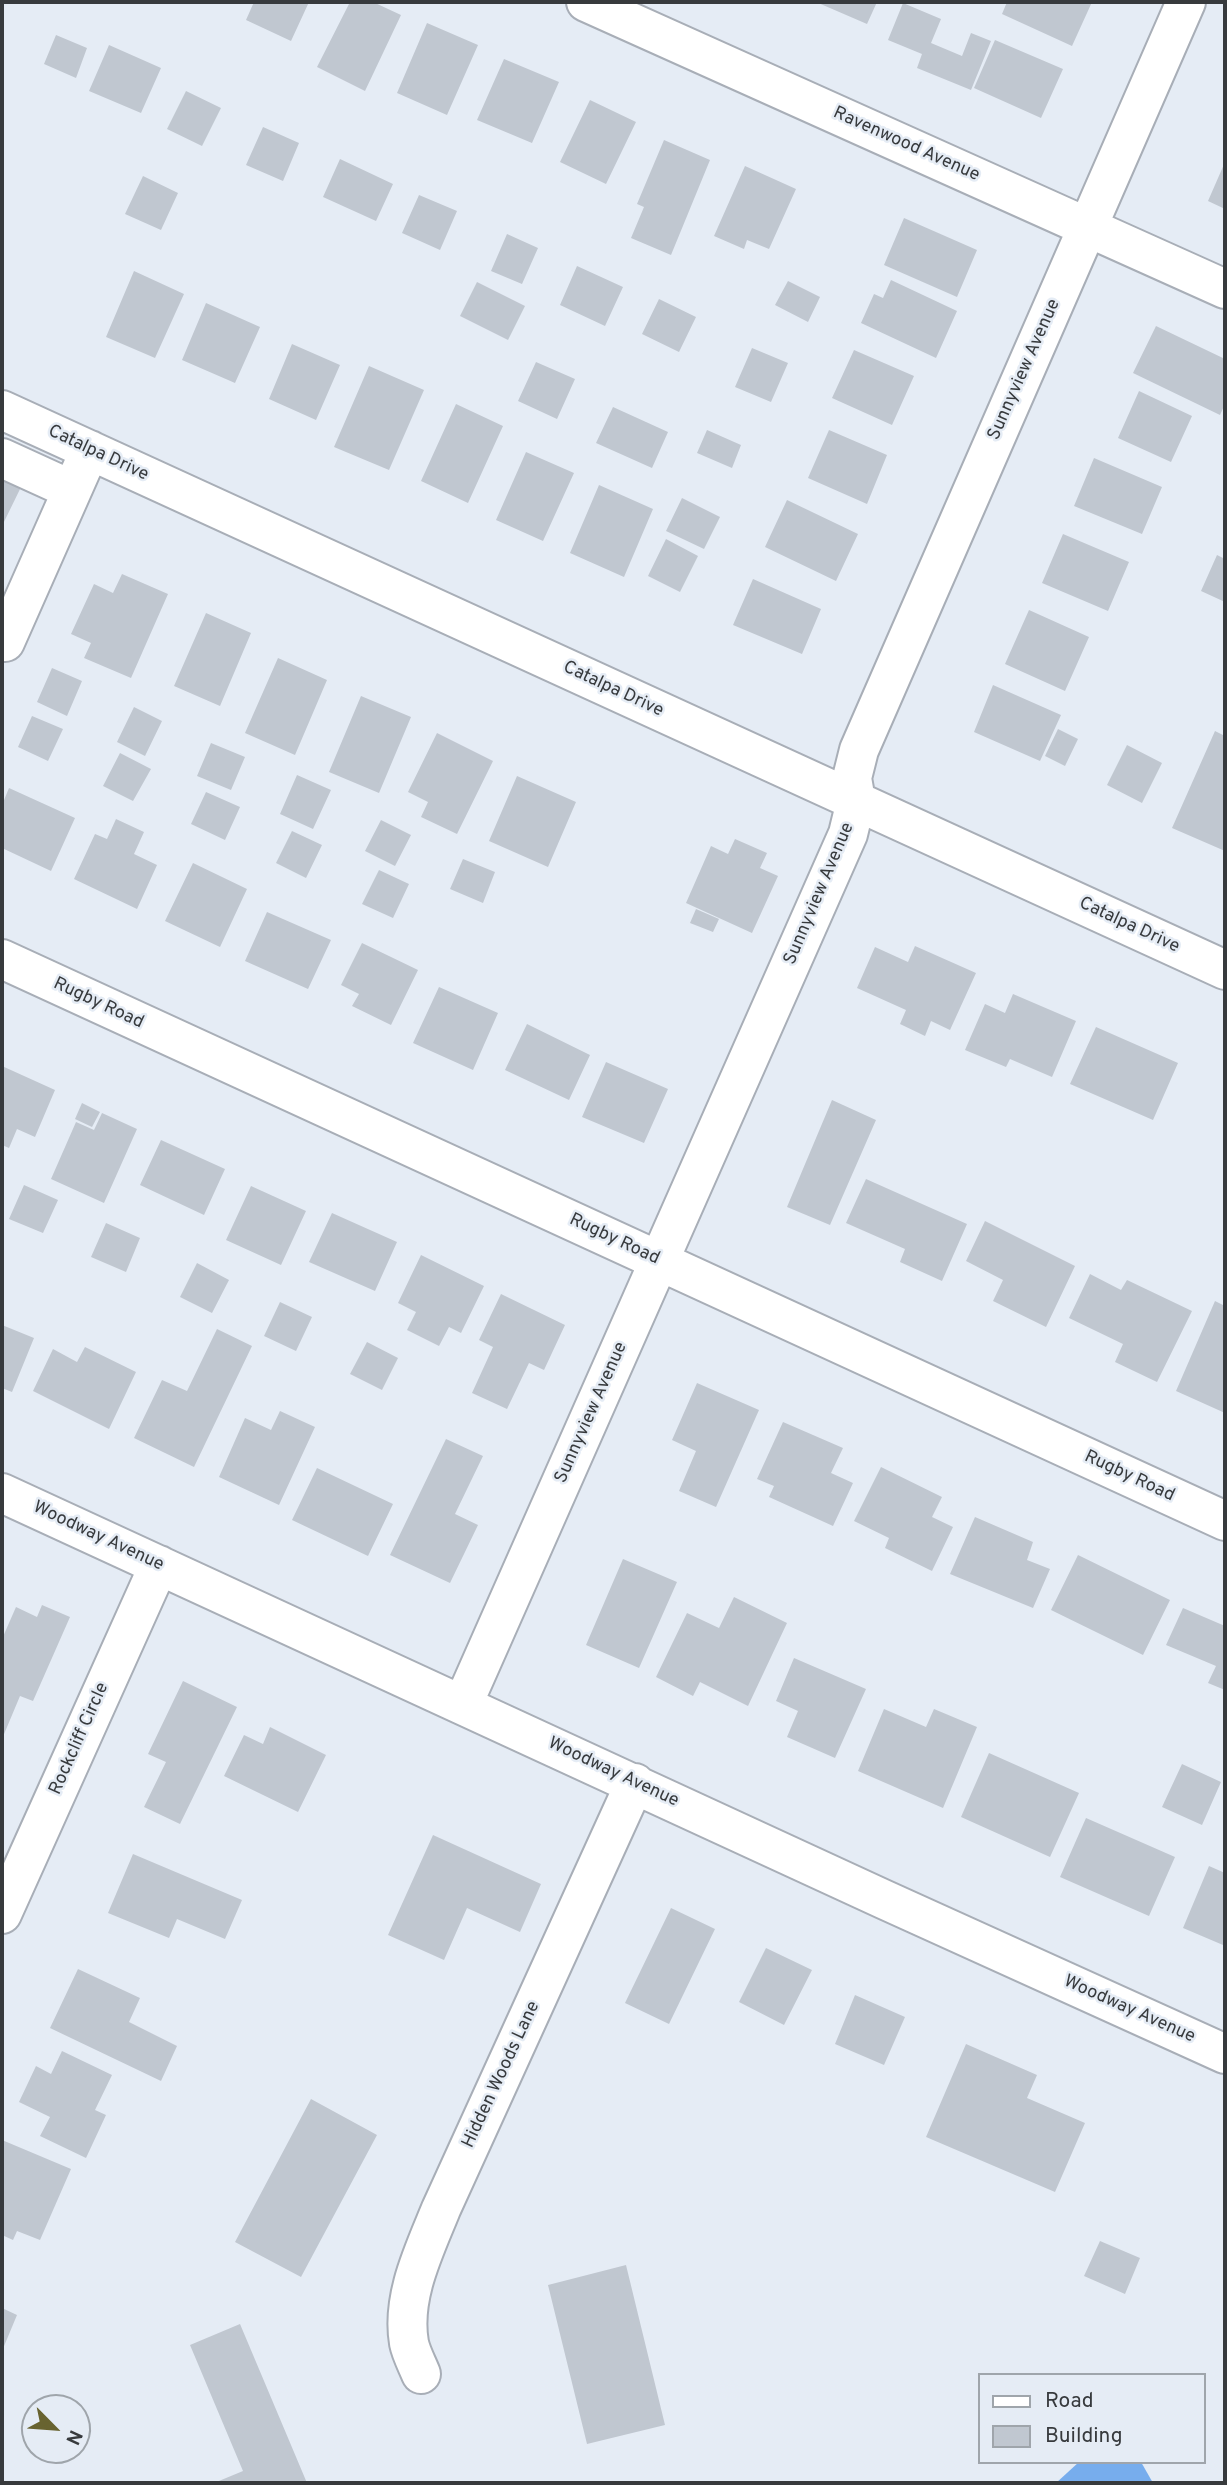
<!DOCTYPE html>
<html>
<head>
<meta charset="utf-8">
<style>
  body { margin:0 }
  #map { position:relative; width:1227px; height:2485px; overflow:hidden; background:#e5ecf5; font-family:Overpass,sans-serif }
  canvas { display:block }
  .frame { position:absolute; inset:0; border:4px solid #373a3d; pointer-events:none }
  .legend { position:absolute; left:978px; top:2373px; width:228px; height:91px; box-sizing:border-box; background:#e5ecf5; border:2px solid #9fa5ab; margin:0; padding:9px 12px; list-style:none; font-size:21px; color:#373a3d }
  .legend li { display:flex; align-items:center; gap:14px; height:35px }
  .legend b { width:35px; border:2px solid #9fa5ab }
  .north { position:absolute; left:21px; top:2394px; width:70px; height:70px; box-sizing:border-box; background:#e5ecf5; border:2px solid #9fa5ab; border-radius:50%; rotate:115deg; font-size:19px; font-weight:700; line-height:28px; text-align:center; color:#373a3d }
  .north::after { content:''; display:block; margin:auto; width:24px; height:32px; background:#686330; clip-path:polygon(50% 0,100% 100%,50% 72%,0 100%) }
</style>
</head>
<body>
<div id="map">
<canvas width="1227" height="2485"></canvas>
<div class="frame"></div>
<ul class="legend">
<li><b style="height:9px;background:#fff"></b>Road</li>
<li><b style="height:19px;background:#c0c7d0"></b>Building</li>
</ul>
<div class="north">N</div>
</div>
<script>
const g = document.querySelector('canvas').getContext('2d');
g.lineJoin = 'round';
function paint(path, color) { g.fillStyle = color; g.fill(path, 'evenodd'); }
function strokePath(path, color, width, dash) { g.strokeStyle = color; g.lineWidth = width; g.lineCap = dash ? 'butt' : 'round'; g.setLineDash(dash || []); g.stroke(path); }
function drawText(font, color, halo, rows, align = 'center') {
  g.font = font + ' Overpass,sans-serif'; g.lineWidth = 5; g.setLineDash([]); g.textBaseline = 'middle'; g.strokeStyle = halo; g.fillStyle = color; for (const [text, x, y, turn = 0] of rows) {
    g.save(); g.translate(x, y); g.rotate((+turn || 0) * Math.PI / 180); g.textAlign = isNaN(turn) ? turn : align; if (halo) g.strokeText(text, 0, 0); g.fillText(text, 0, 0); g.restore();
  }
}
paint(new Path2D(`
  M1079 2462H1141L1153 2483H1056Z`), '#77aded');
paint(new Path2D(`
  M254 2H309L291 41 246 20Z
  M350 2H373L401 15 365 91 317 67Z
  M816 2H877L867 24Z
  M1007 2H1092L1072 46 1002 14Z
  M903 3 941 19 931 43 962 56 971 33 991 41 971 90 917 68 922 54 888 40Z
  M427 23 478 45 447 115 397 93Z
  M56 35 87 48 76 78 44 64Z
  M995 40 1063 69 1041 118 974 88Z
  M109 45 161 68 141 113 89 91Z
  M504 59 559 82 532 143 477 120Z
  M186 91 221 108 202 146 167 129Z
  M590 100 636 122 606 184 560 162Z
  M263 127 299 143 283 181 246 165Z
  M664 140 710 160 671 255 631 238 644 207 637 204Z
  M340 159 393 184 376 221 323 197Z
  M1225 162V209L1208 201Z
  M745 166 796 189 769 249 747 240 744 249 714 236Z
  M143 176 178 193 161 230 125 214Z
  M419 195 457 211 440 250 402 233Z
  M904 218 977 250 957 297 884 265Z
  M507 234 538 248 522 284 491 271Z
  M577 266 623 287 605 326 560 305Z
  M134 271 184 294 155 358 106 337Z
  M891 280 957 311 936 358 861 323 874 294 883 298Z
  M788 281 820 297 808 322 775 305Z
  M477 282 525 306 508 340 460 316Z
  M659 299 696 317 679 352 642 334Z
  M206 303 260 327 235 383 182 360Z
  M1156 326 1225 359V404L1220 415 1133 373Z
  M292 344 340 365 316 420 269 399Z
  M752 348 788 363 771 402 735 387Z
  M854 350 914 376 892 425 832 398Z
  M536 362 575 379 557 419 518 401Z
  M369 366 424 390 389 470 334 447Z
  M1139 391 1192 416 1171 462 1118 438Z
  M456 404 503 426 468 503 421 481Z
  M613 407 668 432 652 468 596 443Z
  M707 430 741 445 732 468 697 453Z
  M829 430 887 455 867 504 808 478Z
  M526 452 574 473 543 541 496 520Z
  M1094 458 1162 487 1142 534 1074 506Z
  M2 475 22 485 2 526Z
  M599 485 653 509 624 577 570 553Z
  M682 498 720 517 704 549 666 531Z
  M787 500 858 534 836 581 765 547Z
  M1063 534 1129 562 1108 611 1042 583Z
  M666 539 698 556 680 592 648 576Z
  M1217 555 1225 559V602L1201 591Z
  M122 574 168 594 131 678 84 658 91 643 71 634 94 584 113 593Z
  M753 579 821 609 802 654 733 625Z
  M1029 610 1089 637 1065 691 1005 664Z
  M206 613 251 633 220 706 174 686Z
  M278 658 327 680 295 755 245 733Z
  M52 668 82 681 67 716 37 702Z
  M993 685 1061 715 1040 761 974 732Z
  M361 696 411 717 379 793 329 772Z
  M134 707 162 721 145 756 117 742Z
  M32 716 63 729 48 761 18 747Z
  M1058 729 1078 739 1065 766 1045 756Z
  M1215 731 1225 736V851L1172 828Z
  M437 733 493 761 457 834 421 817 428 802 408 792Z
  M211 743 245 757 231 790 197 776Z
  M1127 745 1162 763 1142 803 1107 785Z
  M120 753 151 769 133 801 103 786Z
  M297 775 331 790 313 829 280 814Z
  M517 776 576 802 548 867 489 841Z
  M9 788 75 818 51 871 2 848V805Z
  M206 792 240 807 225 840 191 824Z
  M116 819 144 832 134 854 157 865 137 909 74 879 95 834 107 839Z
  M381 820 411 835 395 866 365 851Z
  M292 831 322 845 306 878 276 863Z
  M735 839 767 853 760 868 778 876 752 933 686 903 711 846 728 854Z
  M463 859 495 872 483 903 450 889Z
  M193 863 247 889 220 947 165 921Z
  M379 870 409 884 393 918 362 904Z
  M696 909 719 919 713 932 690 923Z
  M267 912 331 940 308 989 245 961Z
  M362 943 418 970 391 1025 352 1006 359 994 341 985Z
  M915 946 976 973 950 1030 931 1021 925 1036 900 1024 906 1010 857 988 875 947 908 962Z
  M439 987 498 1013 473 1070 413 1043Z
  M1013 994 1076 1021 1052 1077 1010 1059 1006 1067 965 1050 985 1004 1005 1013Z
  M527 1024 590 1055 569 1100 505 1070Z
  M1096 1027 1178 1063 1153 1120 1070 1084Z
  M606 1062 668 1089 644 1143 582 1117Z
  M2 1066 55 1090 35 1137 17 1129 9 1148 2 1145Z
  M832 1100 876 1120 830 1225 787 1207Z
  M82 1103 100 1112 92 1127 75 1119Z
  M102 1113 137 1129 104 1203 51 1179 76 1122 94 1130Z
  M161 1140 225 1169 204 1215 140 1185Z
  M866 1179 967 1224 942 1281 900 1262 905 1249 846 1223Z
  M24 1185 58 1200 43 1233 9 1219Z
  M251 1186 306 1211 281 1265 226 1240Z
  M332 1213 397 1242 375 1291 309 1262Z
  M985 1221 1075 1266 1046 1327 993 1301 1003 1280 966 1261Z
  M106 1223 140 1238 126 1272 91 1257Z
  M421 1255 484 1286 461 1333 449 1327 439 1346 407 1330 416 1312 398 1303Z
  M197 1263 229 1280 212 1313 180 1297Z
  M1090 1274 1121 1290 1127 1280 1192 1311 1157 1382 1115 1362 1123 1344 1069 1318Z
  M501 1294 565 1325 544 1370 529 1363 507 1409 472 1393 493 1347 479 1340Z
  M1215 1301 1225 1306V1413L1176 1391Z
  M280 1302 312 1317 296 1351 264 1336Z
  M2 1325 34 1338 12 1392 2 1388Z
  M217 1329 252 1346 194 1467 134 1438 162 1380 187 1391Z
  M367 1342 398 1358 382 1390 350 1374Z
  M85 1347 136 1372 109 1429 33 1391 53 1349 77 1362Z
  M697 1383 759 1410 716 1507 679 1491 696 1451 672 1440Z
  M280 1411 315 1427 279 1505 219 1477 245 1418 271 1430Z
  M783 1422 843 1448 831 1473 853 1483 833 1526 769 1497 774 1486 757 1479Z
  M446 1439 483 1456 455 1514 478 1525 450 1583 390 1555Z
  M881 1467 942 1497 932 1517 953 1527 932 1571 885 1548 889 1538 854 1521Z
  M317 1468 393 1504 368 1556 292 1520Z
  M975 1517 1033 1542 1027 1560 1050 1569 1033 1608 950 1574Z
  M1078 1555 1170 1600 1143 1655 1051 1610Z
  M623 1559 677 1582 639 1668 586 1645Z
  M734 1597 787 1623 748 1706 700 1682 693 1696 656 1677 687 1613 719 1628Z
  M42 1605 70 1617 33 1701 20 1696 2 1739V1639L16 1607 37 1617Z
  M1183 1608 1225 1626V1690L1208 1683 1216 1666 1166 1645Z
  M794 1658 866 1689 835 1758 787 1737 798 1711 776 1701Z
  M183 1681 237 1707 180 1824 144 1807 166 1762 148 1754Z
  M884 1709 926 1727 934 1709 977 1727 943 1808 858 1771Z
  M270 1727 326 1755 298 1812 224 1776 244 1735 263 1744Z
  M989 1753 1079 1793 1050 1857 961 1817Z
  M1182 1764 1221 1782 1202 1825 1162 1807Z
  M1086 1818 1175 1857 1149 1916 1060 1877Z
  M433 1835 541 1884 520 1932 467 1908 444 1960 388 1935Z
  M133 1854 242 1900 225 1939 177 1919 169 1938 108 1913Z
  M1209 1866 1225 1873V1941L1223 1945 1183 1928Z
  M671 1908 715 1929 669 2024 625 2003Z
  M766 1948 812 1970 784 2025 739 2002Z
  M78 1969 140 1998 129 2022 177 2046 161 2081 50 2028Z
  M855 1995 905 2017 884 2065 835 2044Z
  M966 2044 1037 2075 1027 2098 1085 2123 1055 2192 926 2137Z
  M62 2051 112 2075 95 2110 106 2115 86 2158 40 2136 50 2117 19 2102 36 2066 51 2074Z
  M311 2099 377 2135 301 2277 235 2242Z
  M2 2140 71 2169 40 2240 17 2231 13 2240 2 2235Z
  M1100 2241 1140 2258 1125 2294 1084 2276Z
  M626 2265 665 2425 587 2444 548 2285Z
  M2 2308 17 2315 2 2351Z
  M240 2324 307 2483H214L243 2471 190 2345Z`), '#c0c7d0');
const minor = new Path2D(`
  M586 2 1225 289
  M2 410 1225 970
  M2 458 72 490
  M5 642 90 450
  M2 959 1225 1521
  M2 1493 883 1899 1225 2054
  M463 1704 848 834 856 801 852 778 859 750 1186 2
  M2 1914 159 1565
  M421 2374C417 2364 411 2353 409 2343 401 2297 424 2251 441 2209L635 1783`);
strokePath(minor, '#a8aeb7', 42);
strokePath(minor, '#fff', 38);
drawText('18px', '#373a3d', '#e5ecf5', [
  ["Ravenwood Avenue",906,145,24],
  ["Sunnyview Avenue",1025,370,-66],
  ["Catalpa Drive",98,454,25],
  ["Catalpa Drive",613,690,25],
  ["Sunnyview Avenue",820,894,-67],
  ["Catalpa Drive",1129,926,25],
  ["Rugby Road",98,1004,25],
  ["Rugby Road",614,1240,25],
  ["Sunnyview Avenue",592,1413,-66],
  ["Rugby Road",1129,1477,25],
  ["Woodway Avenue",98,1537,25],
  ["Rockcliff Circle",80,1739,-66],
  ["Woodway Avenue",613,1773,25],
  ["Woodway Avenue",1129,2010,24],
  ["Hidden Woods Lane",502,2075,-65]
]);
</script>
</body>
</html>
